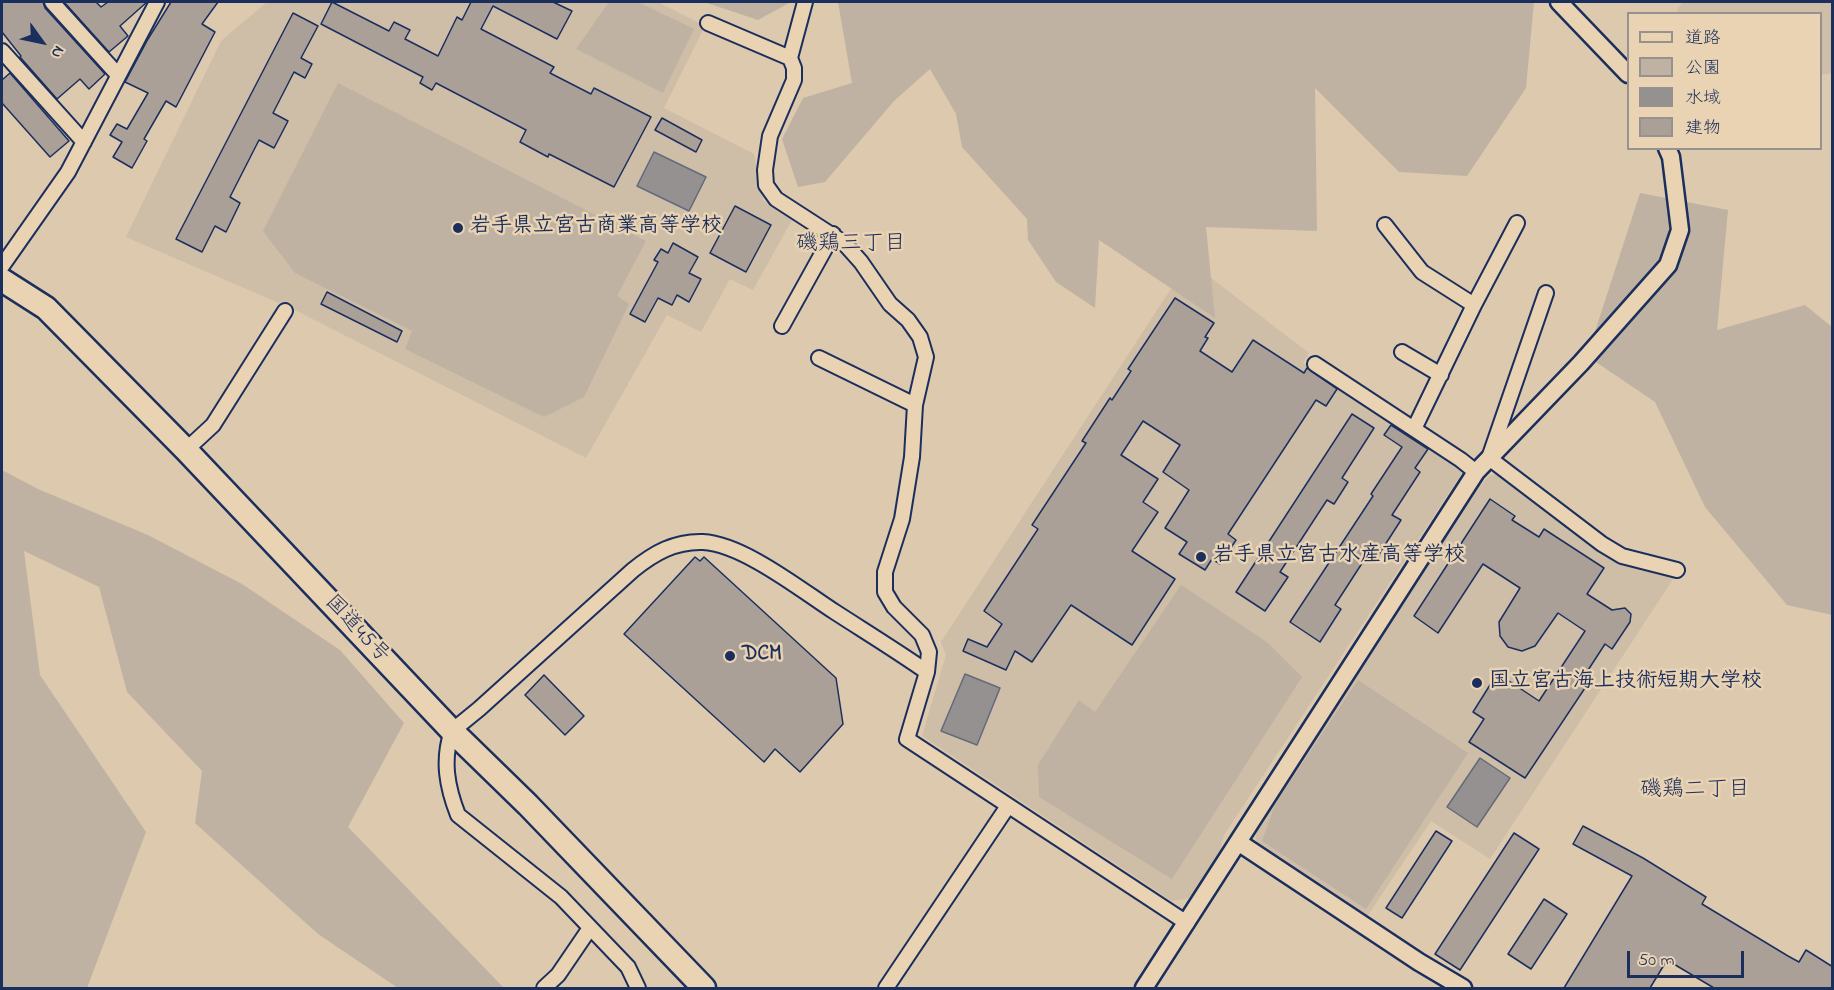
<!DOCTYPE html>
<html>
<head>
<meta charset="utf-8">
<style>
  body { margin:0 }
  #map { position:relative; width:1834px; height:990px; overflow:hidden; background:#ddc9ad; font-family:"Indie Flower","Klee One",sans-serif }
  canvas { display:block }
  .frame { position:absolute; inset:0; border:3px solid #1b2f5e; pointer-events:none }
  .legend { position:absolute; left:1627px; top:12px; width:195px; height:138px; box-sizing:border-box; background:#e9d3b2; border:2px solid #979190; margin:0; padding:8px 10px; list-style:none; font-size:18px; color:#1b2f5e }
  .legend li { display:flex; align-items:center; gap:12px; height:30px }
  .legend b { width:30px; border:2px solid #979190 }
  .north { position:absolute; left:12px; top:12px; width:60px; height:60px; -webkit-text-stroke:4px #e9d3b2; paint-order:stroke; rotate:123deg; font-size:16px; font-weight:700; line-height:24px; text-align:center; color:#1b2f5e }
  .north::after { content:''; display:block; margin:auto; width:21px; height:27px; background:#1b2f5e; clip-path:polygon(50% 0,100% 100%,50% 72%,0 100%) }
  .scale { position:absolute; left:1627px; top:951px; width:117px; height:27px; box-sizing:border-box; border:3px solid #1b2f5e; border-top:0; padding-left:8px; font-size:18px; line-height:21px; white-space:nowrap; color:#1b2f5e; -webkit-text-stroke:4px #e9d3b2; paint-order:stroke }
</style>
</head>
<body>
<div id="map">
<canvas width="1834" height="990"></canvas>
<div class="frame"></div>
<ul class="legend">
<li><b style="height:8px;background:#e9d3b2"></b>道路</li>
<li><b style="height:16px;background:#c0b2a2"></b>公園</li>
<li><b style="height:16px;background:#949190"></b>水域</li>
<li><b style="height:16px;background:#aaa098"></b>建物</li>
</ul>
<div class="north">N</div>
<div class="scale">50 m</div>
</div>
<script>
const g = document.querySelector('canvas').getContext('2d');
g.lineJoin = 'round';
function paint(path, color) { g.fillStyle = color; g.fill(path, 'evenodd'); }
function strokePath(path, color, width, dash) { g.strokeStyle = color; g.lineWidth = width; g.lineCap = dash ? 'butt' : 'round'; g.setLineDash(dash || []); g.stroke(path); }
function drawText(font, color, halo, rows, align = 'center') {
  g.font = font + ' "Indie Flower","Klee One",sans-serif'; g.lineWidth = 5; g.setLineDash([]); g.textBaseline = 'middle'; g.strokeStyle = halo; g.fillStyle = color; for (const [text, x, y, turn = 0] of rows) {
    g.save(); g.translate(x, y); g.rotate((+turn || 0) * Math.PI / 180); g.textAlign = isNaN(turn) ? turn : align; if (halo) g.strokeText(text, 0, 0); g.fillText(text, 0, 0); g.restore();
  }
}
paint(new Path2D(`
  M267 2H658L705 26 664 108 754 154 763 200 792 220 753 290 730 279 701 332 667 315 586 458 295 310 126 237 221 41Z
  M1682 2H1832V73L1821 75 1820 14 1676 13Z
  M1189 261 1309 353 1303 363 1456 462 1462 473 1224 835 1216 865 1196 897 1172 901 922 736 946 655 941 642Z
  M1499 473 1604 554 1630 565 1677 573 1490 859 1431 821 1366 918 1257 846 1255 833 1277 792 1480 486 1489 476Z`), '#cebda7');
paint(new Path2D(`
  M609 2H638L694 29 663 93 576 49Z
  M704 2H791L758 20Z
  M838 2H1534L1526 88 1467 176 1399 172 1315 88 1317 231 1206 227 1215 318 1099 240 1095 308 1056 282 1028 240 1027 219 962 147 956 114 930 69 894 101 825 182 798 187 782 139 803 98 852 83Z
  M338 83 646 241 617 296 629 304 584 397 544 417 405 349 412 331 295 273 263 231Z
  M1640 193 1728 210 1717 330 1805 305 1832 327V615L1787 605 1705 507 1655 402 1587 356Z
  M2 470 38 489 148 535 242 584 340 650 404 723 348 827 504 988H398L318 934 195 823 202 771 127 692 99 587 24 551 40 675 146 832 87 988H2Z
  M1181 585 1268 643 1302 677 1172 879 1039 797 1038 765 1079 700 1095 712Z
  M1358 680 1468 753 1366 909 1262 841 1275 804Z`), '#c0b2a2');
const water = new Path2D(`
  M654 152 706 177 689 211 637 186Z
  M965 674 1000 688 977 745 941 731Z
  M1480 758 1510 778 1477 827 1447 807Z`);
paint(water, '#949190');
strokePath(water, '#646a7c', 1.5);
const building = new Path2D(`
  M2 2H43L45 8 105 74 89 89 80 79 57 99 20 57 21 56 2 32Z
  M64 2H96L101 7 108 2H147L120 26 128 36 109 52Z
  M171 2H218L202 24 215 32 176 107 166 101 144 139 147 141 132 168 113 157 122 142 110 135 117 124 127 129 148 93 125 82 148 39Z
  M332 2 389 31 394 22 410 30 405 39 438 56 457 17 462 20 471 2H553L572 11 557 39 493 6 481 29 554 67 550 73 591 94 594 88 651 117 614 187 549 154 548 157 520 142 526 130 436 83 432 90 420 83 423 77 321 24Z
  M293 13 318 26 301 58 312 64 305 78 294 72 273 113 288 121 274 148 259 140 230 197 240 203 226 232 215 226 202 252 176 239Z
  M10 73 69 141 50 157 2 103V80Z
  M662 118 702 140 696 152 655 130Z
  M735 206 771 225 746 272 710 253Z
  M673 243 698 257 689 273 701 279 689 302 677 295 672 305 658 298 645 322 630 314 658 262 654 260 661 249 668 253Z
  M327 292 402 331 397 342 321 304Z
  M1175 298 1214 323 1205 337 1208 338 1200 351 1232 372 1253 340 1304 373 1307 368 1337 389 1326 406 1316 400 1228 534 1236 540 1220 564 1212 559 1205 570 1179 554 1187 542 1165 528 1189 490 1163 472 1180 445 1143 421 1121 455 1158 479 1143 502 1158 512 1132 551 1175 579 1132 645 1071 605 1032 662 1015 651 1006 670 963 651 968 639 987 647 1002 624 984 611 1038 529 1032 525 1086 443 1082 441 1110 398 1112 400 1131 371 1128 369Z
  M1352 414 1374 428 1342 478 1348 482 1334 504 1327 500 1280 572 1288 577 1265 611 1236 592Z
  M1391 425 1428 449 1415 468 1420 472 1392 515 1401 520 1376 559 1368 554 1335 605 1341 609 1320 642 1290 622 1373 496 1371 494 1402 447 1384 435Z
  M1490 499 1515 516 1512 520 1539 537 1544 529 1604 568 1587 594 1612 610 1625 608 1631 614 1630 622 1612 649 1605 644 1581 681 1587 685 1525 778 1469 742 1484 719 1473 712 1495 677 1507 685 1509 681 1539 701 1585 631 1558 613 1535 646 1522 651 1508 647 1500 636 1499 622 1520 588 1483 564 1438 633 1414 616Z
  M695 557 700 561 704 557 836 678 843 724 800 772 775 749 764 762 624 634Z
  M544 675 584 716 565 735 525 695Z
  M1583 826 1643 858 1706 897 1702 904 1788 956 1799 962 1806 950 1833 967V988H1714L1667 960 1650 988H1564L1632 876 1573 844Z
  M1436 831 1452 841 1402 918 1386 908Z
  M1514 833 1539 849 1460 970 1435 954Z
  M1544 899 1567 914 1531 969 1508 954Z`);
paint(building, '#aaa098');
strokePath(building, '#1b2f5e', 1.5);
const minor = new Path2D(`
  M52 2 118 75
  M805 2 790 58 794 68V80L770 136 765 170 766 185 776 199 844 243 861 262 890 304 908 320 920 337 926 357 915 405 912 457 902 519 885 572V592L894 607 922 635 929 652 927 672
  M708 23 790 58
  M2 51 84 142
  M1385 225 1422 272 1474 305
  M2 266 68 172 157 2
  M1546 293 1489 458 1602 544 1622 556 1677 570
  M782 326 833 234
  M1402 352 1441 375
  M819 358 915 405
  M1315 364 1461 460 1476 472
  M1414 429 1474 305 1517 223
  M186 450 213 425 285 311
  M544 988 558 975 590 928
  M638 988 628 967 561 897 458 815C447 787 442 760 452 731L479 709 633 570C654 553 675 541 703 542 743 544 801 590 835 612 866 632 897 651 927 672L907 739 1187 923
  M886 988 1008 806`);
const tertiary = new Path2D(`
  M1559 2 1628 74
  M1238 842 1419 962 1463 988
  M1144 988 1476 472 1581 363 1668 265 1680 230 1671 157 1667 148`);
const trunk = new Path2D(`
  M2 280 46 308 186 450 452 731 528 805 704 988`);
strokePath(minor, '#1b2f5e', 18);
strokePath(tertiary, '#1b2f5e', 21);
strokePath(trunk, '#1b2f5e', 27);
strokePath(minor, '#e9d3b2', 14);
strokePath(tertiary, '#e9d3b2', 16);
strokePath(trunk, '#e9d3b2', 22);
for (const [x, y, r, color] of [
  [458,228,6,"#1b2f5e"],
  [1201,557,6,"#1b2f5e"],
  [730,656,6,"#1b2f5e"],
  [1477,683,6,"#1b2f5e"]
]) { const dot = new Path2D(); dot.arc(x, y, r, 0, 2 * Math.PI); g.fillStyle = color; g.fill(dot); strokePath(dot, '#e9d3b2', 2); }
drawText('bold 21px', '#1b2f5e', '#e9d3b2', [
  ["岩手県立宮古商業高等学校",470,228],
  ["岩手県立宮古水産高等学校",1213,557],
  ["DCM",742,656],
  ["国立宮古海上技術短期大学校",1489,683]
], 'left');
drawText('21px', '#1b2f5e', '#e9d3b2', [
  ["国道45号",356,630,47]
]);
drawText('22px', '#1b2f5e', '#e9d3b2', [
  ["磯鶏三丁目",851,245],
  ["磯鶏二丁目",1695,791]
]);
</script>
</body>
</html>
